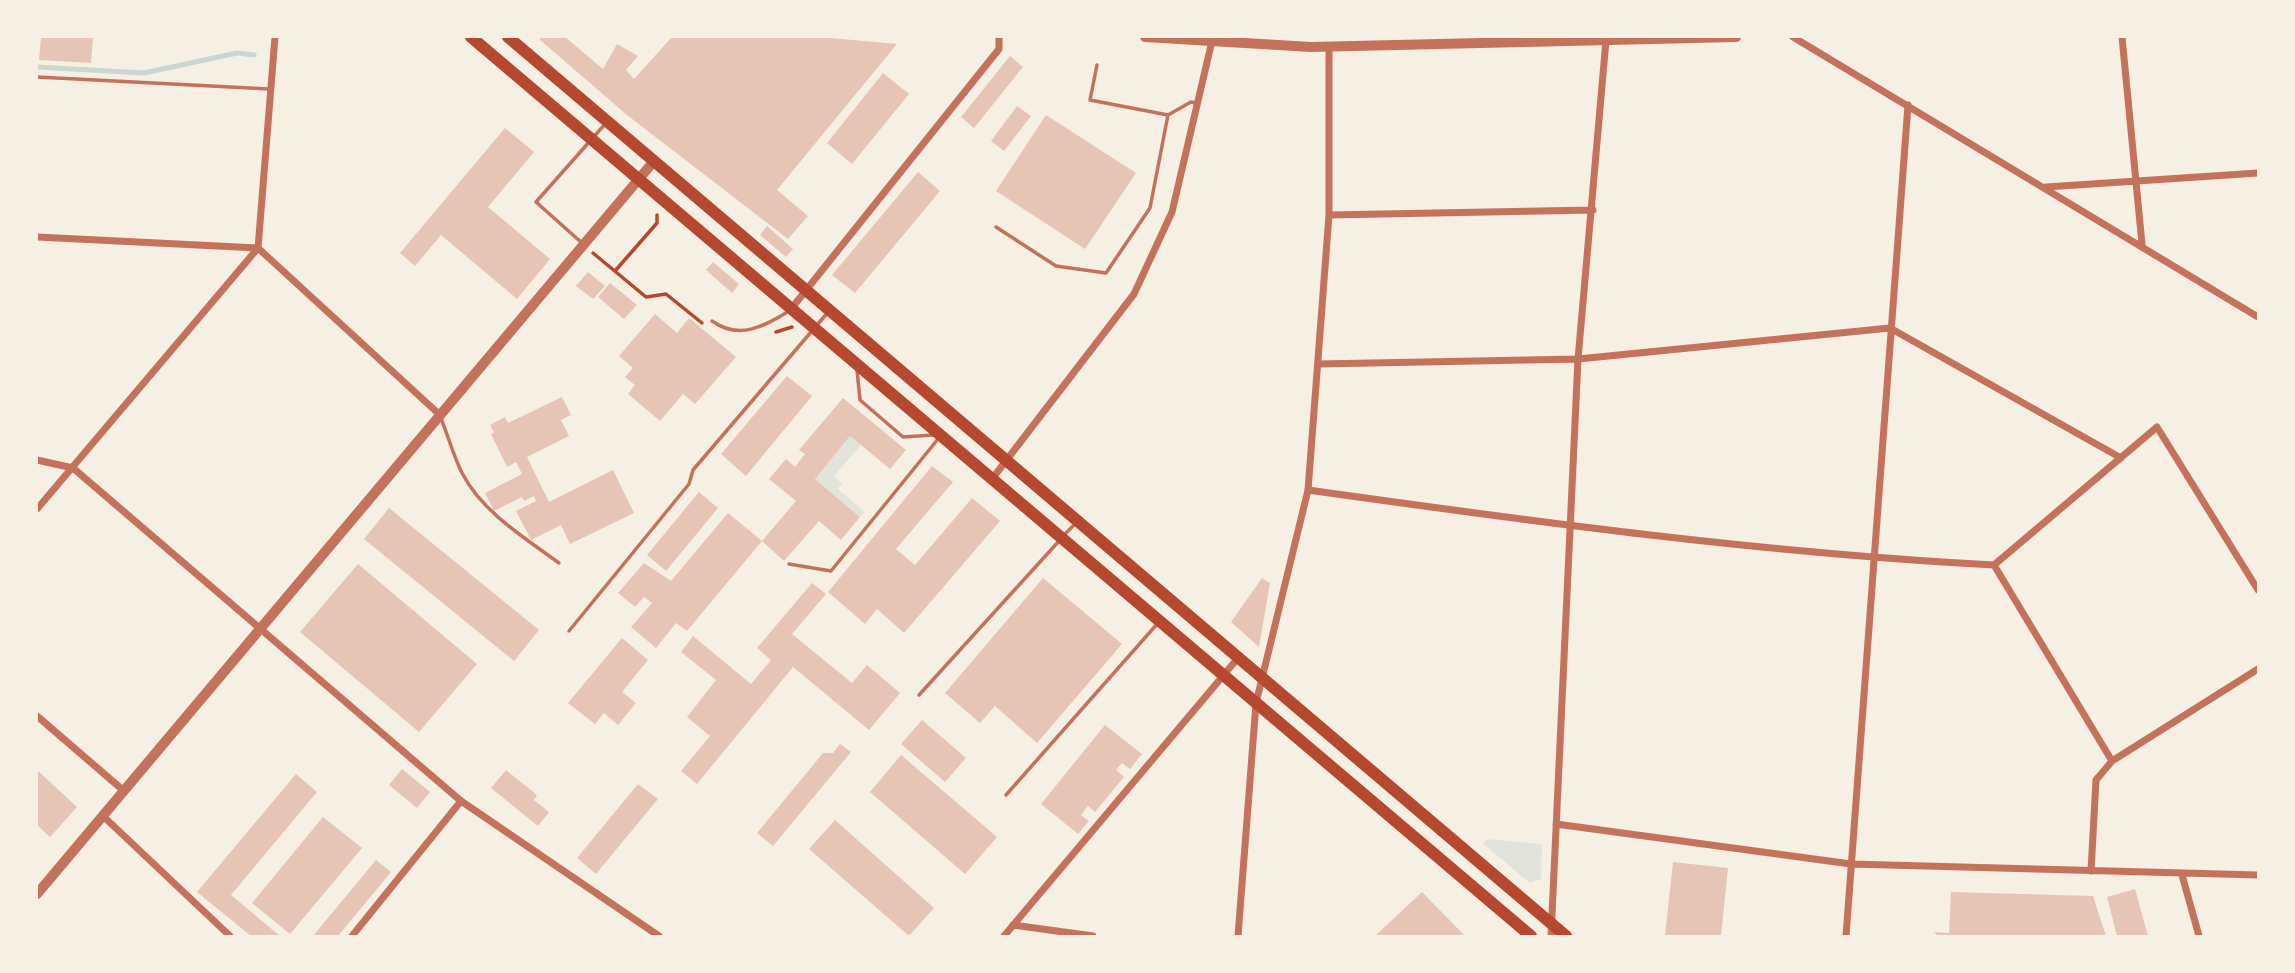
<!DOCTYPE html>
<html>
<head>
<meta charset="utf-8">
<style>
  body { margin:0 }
  #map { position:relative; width:2295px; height:973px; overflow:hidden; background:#f6efe4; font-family:"Source Sans 3",sans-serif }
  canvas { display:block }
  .frame { position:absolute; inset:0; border:38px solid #f6efe4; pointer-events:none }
</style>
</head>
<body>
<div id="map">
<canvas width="2295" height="973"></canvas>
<div class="frame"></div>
</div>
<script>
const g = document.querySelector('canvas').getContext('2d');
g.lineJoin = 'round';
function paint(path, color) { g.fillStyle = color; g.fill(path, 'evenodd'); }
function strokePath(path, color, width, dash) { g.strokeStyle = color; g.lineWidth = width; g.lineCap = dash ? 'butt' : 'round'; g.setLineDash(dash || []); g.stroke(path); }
paint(new Path2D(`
  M850 436 861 445 834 476 842 483 838 489 865 512 860 517 815 479Z
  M1487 839 1542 844 1541 879 1530 883 1483 844Z`), '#e2e4dc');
strokePath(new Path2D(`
  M37 67 144 73 237 53 254 55`), '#c9d6d2', 5);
paint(new Path2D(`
  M41 37H93L91 63 39 60Z
  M542 37H565L603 69 617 44 638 56 626 70 634 79 672 37H819L897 44 777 190 808 216 788 239 627 115 539 39Z
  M1010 56 1023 67 974 128 961 117Z
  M883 73 909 94 852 164 827 143Z
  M1017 106 1031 116 1004 151 991 141Z
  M1046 115 1136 173 1085 249 996 191Z
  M505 128 534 152 488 207 550 259 517 299 441 235 415 266 400 253Z
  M918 172 940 191 855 293 832 275Z
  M767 226 793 249 786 257 760 235Z
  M713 262 739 284 732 293 706 270Z
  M588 272 605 286 593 299 576 286Z
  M610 283 637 305 624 319 598 297Z
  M655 314 677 333 689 318 736 357 695 404 683 394 660 421 628 394 635 385 625 377 633 368 619 356Z
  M787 376 812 396 746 476 721 454Z
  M562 397 571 415 561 420 569 436 527 457 549 502 613 470 634 513 570 544 561 525 531 540 516 511 536 501 534 496 524 501 522 497 494 511 485 493 522 474 516 462 507 467 491 434 494 432 490 425 505 417 508 423Z
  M843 398 906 450 890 469 850 436 815 479 860 517 841 540 819 521 784 561 762 541 796 501 769 479 786 459 795 467 805 454 799 450Z
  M932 466 953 482 896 549 915 565 972 498 1000 521 904 633 877 609 865 624 828 592Z
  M699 492 718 508 666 571 647 555Z
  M389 508 539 630 514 661 364 539Z
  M728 513 762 541 687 631 676 623 656 648 631 627 652 603 644 597 635 607 618 593 644 563 671 581Z
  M358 564 477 664 419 732 300 632Z
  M1043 578 1122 644 1037 743 995 706 980 723 945 693Z
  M1262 578 1270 583 1259 647 1231 622Z
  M812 583 826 594 792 634 852 683 867 665 900 693 869 730 793 667 697 784 681 771 710 736 687 717 716 680 681 652 693 636 751 684 771 660 757 648Z
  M622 638 648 660 622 692 636 703 618 725 604 713 595 724 568 703Z
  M922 720 966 758 945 782 901 744Z
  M1105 725 1142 754 1130 769 1122 763 1116 770 1124 777 1095 812 1088 806 1081 815 1089 821 1078 834 1041 804Z
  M840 744 851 752 773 846 757 833 823 753H833Z
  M901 755 997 837 965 874 870 792Z
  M402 769 430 792 417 808 389 785Z
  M37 770 77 807 50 837 37 825Z
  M506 770 537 795 534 800 549 812 538 826 491 788Z
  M296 774 317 792 231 895 280 936H251L197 892Z
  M638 784 658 799 596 874 577 858Z
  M323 817 362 848 290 934 252 903Z
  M835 820 934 908 909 936 809 849Z
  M376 860 391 872 338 936H313Z
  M1673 862 1728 868 1721 936H1665Z
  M2135 889 2148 936H2117L2107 897Z
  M1422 892 1465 936H1375Z
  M1951 892 2093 896 2106 936H1938L1934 932 1949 933Z`), '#e6c5b7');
strokePath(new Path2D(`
  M593 253 646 297 666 294 702 323
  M615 271 657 223V215
  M776 332 792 327`), '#b5482f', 3.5);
strokePath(new Path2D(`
  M37 77 269 89
  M1168 115 1191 102 1195 103
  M996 227 1056 266 1106 273 1150 208 1168 115 1090 100 1097 65
  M582 243 536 202 606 123
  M712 321C738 340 764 327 789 311
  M857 370 860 400 903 437 934 435
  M440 416C448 435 453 455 462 473 482 512 525 538 559 563
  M1064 535 1076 523
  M789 564 831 571 938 439
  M569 631 689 484 693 470 829 311
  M919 695 1059 541
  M1006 795 1158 623`), '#c5725c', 3.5);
strokePath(new Path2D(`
  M1793 37 2258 317
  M2122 37 2142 244
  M2046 187 2258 173
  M1329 215 1593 210
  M37 237 258 248 440 415
  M791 309 999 49V37
  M1319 364 1578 359 1890 328 2121 458
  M37 460 73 468 461 801 659 936
  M992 479 1134 294 1172 212 1212 41
  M1308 490C1536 522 1764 553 1994 565L2157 427 2258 590
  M37 509 258 248 275 37
  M1994 565 2112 761
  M37 716 124 791
  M103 816 230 936
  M1556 824 1851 864 2258 875
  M2091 871 2096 780 2112 761 2258 669
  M2182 875 2199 936
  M1013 925 1093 936
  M352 936 461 801
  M1004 936 1238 658
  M1238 936 1256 703 1308 490 1329 215V47
  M1551 936 1578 359 1606 40
  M1846 936 1908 105`), '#c5725c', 7);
strokePath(new Path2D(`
  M1145 37 1311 47 1736 37
  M37 894 654 161`), '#c5725c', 10);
strokePath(new Path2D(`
  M471 37 1531 936
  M508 37 1566 936`), '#b5482f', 12);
</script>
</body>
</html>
